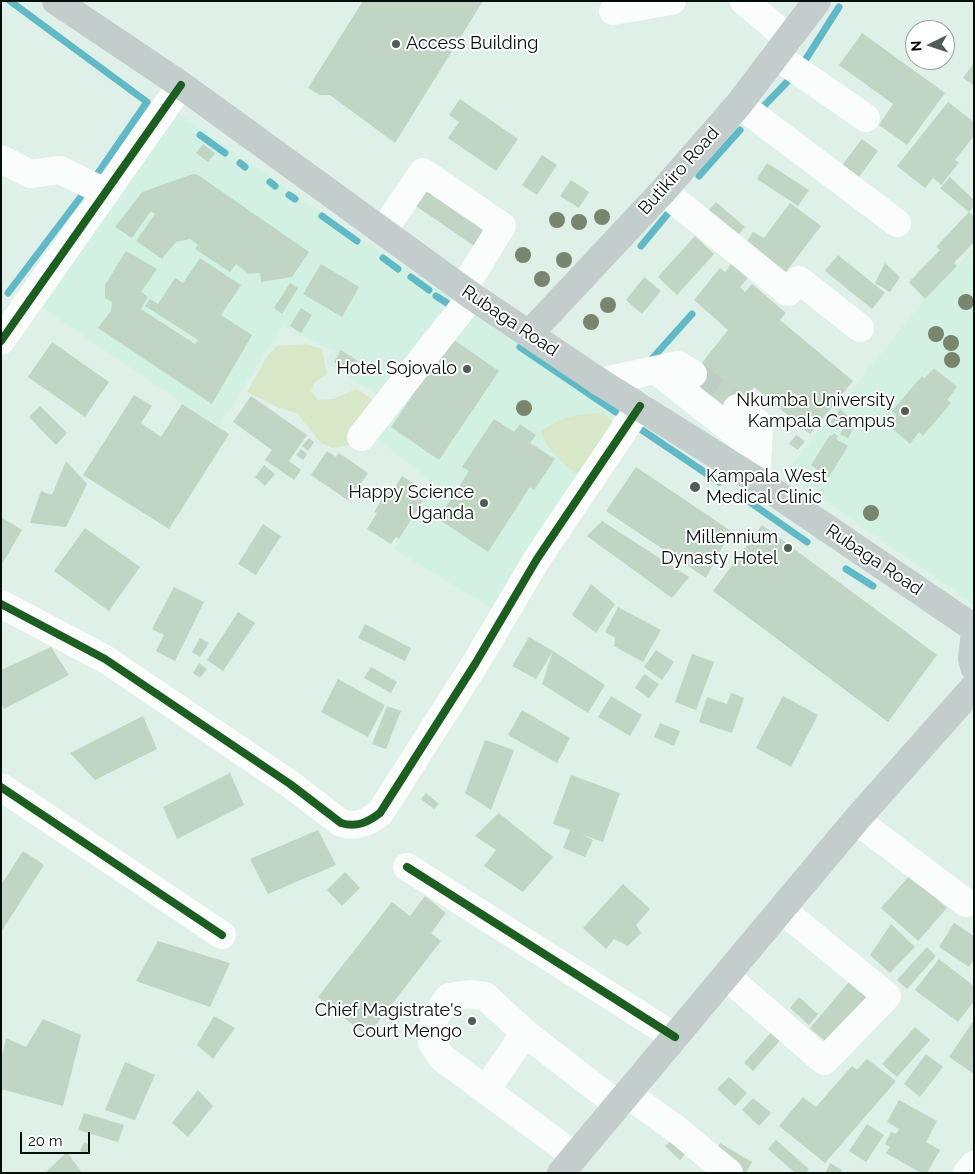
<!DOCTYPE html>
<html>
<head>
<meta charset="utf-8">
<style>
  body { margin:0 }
  #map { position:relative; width:975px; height:1174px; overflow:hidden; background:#def0e7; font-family:Raleway,sans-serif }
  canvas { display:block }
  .frame { position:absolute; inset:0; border:2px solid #040e0a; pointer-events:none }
  .north { position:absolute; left:905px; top:20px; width:50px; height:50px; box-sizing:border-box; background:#fff; border:1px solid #9b9f9d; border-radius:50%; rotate:266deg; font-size:14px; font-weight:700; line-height:20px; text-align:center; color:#040e0a }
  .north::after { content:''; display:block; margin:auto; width:18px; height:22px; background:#505d57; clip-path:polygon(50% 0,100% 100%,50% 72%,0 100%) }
  .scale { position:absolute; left:20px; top:1132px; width:70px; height:22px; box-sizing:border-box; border:2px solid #040e0a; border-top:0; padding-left:6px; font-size:15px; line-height:18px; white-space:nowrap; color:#040e0a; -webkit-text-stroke:4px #fff; paint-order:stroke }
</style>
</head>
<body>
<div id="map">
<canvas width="975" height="1174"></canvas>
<div class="frame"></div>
<div class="north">N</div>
<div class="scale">20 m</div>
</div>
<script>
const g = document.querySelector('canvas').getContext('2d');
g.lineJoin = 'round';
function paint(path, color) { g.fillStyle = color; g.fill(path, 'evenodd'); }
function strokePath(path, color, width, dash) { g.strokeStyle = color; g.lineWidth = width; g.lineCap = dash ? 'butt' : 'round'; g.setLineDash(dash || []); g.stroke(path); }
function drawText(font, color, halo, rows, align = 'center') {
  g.font = font + ' Raleway,sans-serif'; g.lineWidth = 4; g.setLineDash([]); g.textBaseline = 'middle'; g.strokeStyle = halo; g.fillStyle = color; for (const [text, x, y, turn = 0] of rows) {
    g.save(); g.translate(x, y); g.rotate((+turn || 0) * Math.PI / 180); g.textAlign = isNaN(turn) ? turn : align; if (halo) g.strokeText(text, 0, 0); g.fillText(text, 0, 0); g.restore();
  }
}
paint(new Path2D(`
  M177 113 342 227 453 300 377 395 326 362 332 351 283 326 218 427 37 304Z
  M974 248V604H973L785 473 925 299Z
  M468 309 618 408 496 611 394 549 436 485 369 432Z`), '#d2f1e3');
paint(new Path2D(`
  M307 344 322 349 327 374 315 382 311 391 318 400 334 399 356 389 371 398 376 425 349 445 332 448 321 443 297 413 279 408 247 392 268 355 277 346Z
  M604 413 614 424 616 462 575 473C561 462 547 449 541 432 563 415 577 414 604 413Z`), '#d8e7c8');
strokePath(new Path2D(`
  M10 1 147 102 94 179
  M806 59 839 7
  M761 109 787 82
  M200 135 225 153
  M240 163 245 167
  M699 176 740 130
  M270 182 275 186
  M289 195 295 199
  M322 216 357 241
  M641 246 670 211
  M383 258 398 269
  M411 277 429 290
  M8 293 86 190
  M436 296 450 305
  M520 347 616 412
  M649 362 692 314
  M636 426 719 482
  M741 496 807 542
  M846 569 873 586`), '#61b9c7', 7);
paint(new Path2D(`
  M363 1H483L395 143 330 95H320L308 88Z
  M862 33 945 93 907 145 879 125 893 104 839 65Z
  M974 63V85L963 78Z
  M460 99 518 139 496 171 448 138 459 122 449 115Z
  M948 102 974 122V136L955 160 959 163 941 185 933 178 925 188 897 166Z
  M862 139 878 151 856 181 840 168Z
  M203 144 215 153 208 162 196 153Z
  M542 155 557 165 537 195 522 185Z
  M767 163 809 190 798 206 757 179Z
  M193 174 198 175 309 252 292 277 261 282 260 273 249 274 236 264 230 272 195 249 198 245 190 239 176 242 162 259 136 241 155 214 151 211 132 238 115 227 142 192Z
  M950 177 974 200V206L969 212 940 188Z
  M429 180 496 226 480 250 413 204Z
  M571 180 589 192 579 208 560 196Z
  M716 202 745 227 732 242 703 216Z
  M790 203 821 226 785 273 742 249 753 232 764 238Z
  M969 212 974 216V242L954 263 957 266 925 299 909 282 940 250 936 247Z
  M695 236 714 254 677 295 658 277Z
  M126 251 157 269 141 292 148 297 141 309 195 344 198 340 145 306 150 299 158 304 175 278 183 283 200 258 241 285 221 315 252 335 212 404 98 328 111 311 112 302 105 298V285Z
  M838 255 885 293 872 309 825 271Z
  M885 263 900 277 890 292 875 283Z
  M321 264 359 287 342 317 303 294Z
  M731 264 748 278 740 287 745 292 752 284 786 313 780 320 853 381 810 434 754 387 725 423 682 388 728 330 694 300 720 268 725 272Z
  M644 277 661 291 642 314 626 300Z
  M290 283 298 288 282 314 274 308Z
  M301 308 312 315 301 333 290 326Z
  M451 338 499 371 439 460 391 427Z
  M52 342 109 382 85 417 28 377Z
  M341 350 358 361 350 373 334 362Z
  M934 368 957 387 947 400 951 403 923 436 919 432 910 444 888 425 896 415 892 411 922 376 925 378Z
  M134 395 152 406 141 423 161 437 182 404 229 434 169 529 83 475Z
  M251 396 307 435 289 461 301 470 294 480 265 460 272 450 233 422Z
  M40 406 67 433 56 445 29 417Z
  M840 409 849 417 839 430 830 423Z
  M494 419 514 432 520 424 536 435 530 443 555 459 534 490 530 487 488 552 438 519 469 471 462 467Z
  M846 423 854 427 848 438 840 434Z
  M834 433 838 436 836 439 848 446 829 477 811 465 830 435 832 436Z
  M796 435 805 441 798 450 789 444Z
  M309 438 314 442 308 451 302 446Z
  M301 449 307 454 303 460 296 455Z
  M327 451 336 457 339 453 368 473 349 501 311 475Z
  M66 461 87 484 66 527 30 523 41 491 52 495Z
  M264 465 275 474 265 486 255 477Z
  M636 467 731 531 706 578 606 511Z
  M402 476 426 491 422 498 424 499 399 539 396 537 391 544 367 529 377 513 374 512 387 491 391 494Z
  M1 517 22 530 1 566Z
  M602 521 689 577 672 598 587 536Z
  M263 524 281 536 256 575 238 564Z
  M762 525 937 655 888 722 713 591Z
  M85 528 140 567 109 611 54 571Z
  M591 584 615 604 596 633 572 615Z
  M174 587 204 602 175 661 156 651 164 635 152 629Z
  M618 607 661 630 643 662 614 646 615 638 605 632Z
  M238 612 255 623 223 671 207 660Z
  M365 624 411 648 405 661 358 638Z
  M529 637 553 651 536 679 512 666Z
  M200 638 209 643 200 657 192 652Z
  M51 647 69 675 4 709 1 704V670Z
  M656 650 674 662 662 680 644 667Z
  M553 651 605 685 588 713 542 684Z
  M692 654 714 662 696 710 675 702Z
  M199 663 207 669 200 678 193 673Z
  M371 667 397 682 391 693 364 678Z
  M644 674 659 684 649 698 635 688Z
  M338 679 385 705 368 737 321 712Z
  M731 693 744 698 732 733 699 722 707 697 727 704Z
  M611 696 642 715 630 736 598 717Z
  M783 696 818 715 791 767 756 748Z
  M387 706 401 711 386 749 372 744Z
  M522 710 570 738 557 763 508 735Z
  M143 716 157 749 95 780 70 753Z
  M660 723 680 731 674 746 654 737Z
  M485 740 514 750 491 810 465 793Z
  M230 773 244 805 177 839 163 807Z
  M571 775 620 793 603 842 581 834 593 840 585 857 563 848 570 830 553 824Z
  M426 793 439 804 434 809 421 799Z
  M499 813 553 857 523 892 484 866 496 850 475 836Z
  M318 830 336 865 268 894 250 859Z
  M23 851 44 865 3 929 1 928V885Z
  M345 872 360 888 342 906 327 890Z
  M910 875 947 908 918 941 881 908Z
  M623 884 650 909 636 925 641 933 628 946 614 939 606 949 583 928Z
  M425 896 446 913 431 933 441 941 367 1036 318 997 392 902 410 916Z
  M954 923 974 936V960L969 967 939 947Z
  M891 924 915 947 890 973 870 955Z
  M158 941 230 963 210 1007 136 981Z
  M927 947 936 956 907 989 897 980Z
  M939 959 974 986V1001L958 1022 915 990Z
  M854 976 876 995 832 1047 810 1028Z
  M799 997 818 1014 809 1025 790 1008Z
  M214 1016 235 1028 213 1059 197 1045Z
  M43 1019 81 1035 63 1106 1 1089V1061L6 1038 26 1047Z
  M974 1020V1074L949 1057Z
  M915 1027 930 1040 897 1077 882 1064Z
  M774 1029 783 1037 753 1071 744 1063Z
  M926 1054 943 1067 920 1097 904 1084Z
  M867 1059 896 1081 825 1163 779 1126 803 1097 816 1107 852 1066 857 1070Z
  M125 1062 155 1075 135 1120 105 1110Z
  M729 1077 747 1093 735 1106 717 1089Z
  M198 1090 213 1106 188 1137 172 1123Z
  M753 1098 771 1113 759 1126 742 1110Z
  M899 1100 937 1121 926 1142 940 1150 927 1173H921L886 1153 890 1147 885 1144 891 1132 896 1134 899 1129 887 1122Z
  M84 1113 124 1125 118 1142 78 1130Z
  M867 1124 884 1135 866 1162 849 1151Z
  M676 1135 691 1148 680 1160 665 1146Z
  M776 1140 809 1169 806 1173H795L768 1149Z
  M84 1142 90 1145 86 1154 80 1151Z
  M720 1143 752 1162 746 1173 713 1155Z
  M67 1152 82 1173H45Z
  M830 1163 842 1170 840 1173H825Z`), '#c1d5c5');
strokePath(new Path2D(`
  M693 374 737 408`), '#bdcec6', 28, [28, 14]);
strokePath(new Path2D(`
  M744 1 789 39
  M613 11 672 1
  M775 55 866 118
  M739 104 897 223
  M1 159 30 174 60 170 105 192
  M663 191 788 292 799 280 860 328
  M383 231 423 172 502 226 463 289
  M1 341 181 85
  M656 370 758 451
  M600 382 678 365 693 374
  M737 408 759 424 757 464
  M361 437 472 296
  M1 604 105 659 290 784 341 823C357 828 368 822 380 813L475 664 537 559 640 406
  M1 787 222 935
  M856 820 966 903
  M407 867 675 1037
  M726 976 824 1061 887 996 781 909
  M486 1090 525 1033
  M627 1094 676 1129 729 1173
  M575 1156 441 1057 432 1042 434 1018 449 997 469 994 485 996 525 1033 618 1105
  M967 1173 974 1165`), '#fafdfb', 28);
strokePath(new Path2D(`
  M56 1 181 85 472 296 600 382 756 480 974 628
  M530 333 663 191 739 104 817 1
  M974 640 972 658 974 667
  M561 1173 856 820 974 687`), '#c2cdcc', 28);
strokePath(new Path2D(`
  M1 341 181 85
  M1 604 105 659 290 784 341 823C357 828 368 822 380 813L475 664 537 559 640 406
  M1 787 222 935
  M407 867 675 1037`), '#1b5e20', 8);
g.fillStyle = '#79856e';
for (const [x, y] of [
  [602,217],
  [557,220],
  [579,222],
  [523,255],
  [564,260],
  [542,279],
  [966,302],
  [608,305],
  [591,322],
  [936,334],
  [951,343],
  [952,360],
  [524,408],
  [871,513]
]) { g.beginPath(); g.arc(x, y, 8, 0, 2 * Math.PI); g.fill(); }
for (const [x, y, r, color] of [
  [396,44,5,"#505d57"],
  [467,369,5,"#505d57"],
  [905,411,5,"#505d57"],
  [695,487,6,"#505d57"],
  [484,503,5,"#505d57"],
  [788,548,5,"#505d57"],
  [472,1021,5,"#505d57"]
]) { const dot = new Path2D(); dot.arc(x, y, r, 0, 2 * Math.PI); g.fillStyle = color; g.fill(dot); strokePath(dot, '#fff', 2); }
drawText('18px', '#040e0a', '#fff', [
  ["Access Building",406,44,"left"],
  ["Hotel Sojovalo",457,369],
  ["Nkumba University",895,401],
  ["Kampala Campus",895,422],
  ["Kampala West",706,477,"left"],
  ["Medical Clinic",706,498,"left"],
  ["Happy Science",474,493],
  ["Uganda",474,514],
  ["Millennium",778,538],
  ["Dynasty Hotel",778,559],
  ["Chief Magistrate's",462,1011],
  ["Court Mengo",462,1032]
], 'right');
drawText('18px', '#040e0a', '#fff', [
  ["Butikiro Road",679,171,-48],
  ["Rubaga Road",510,321,34],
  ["Rubaga Road",874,560,34]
]);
</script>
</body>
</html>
